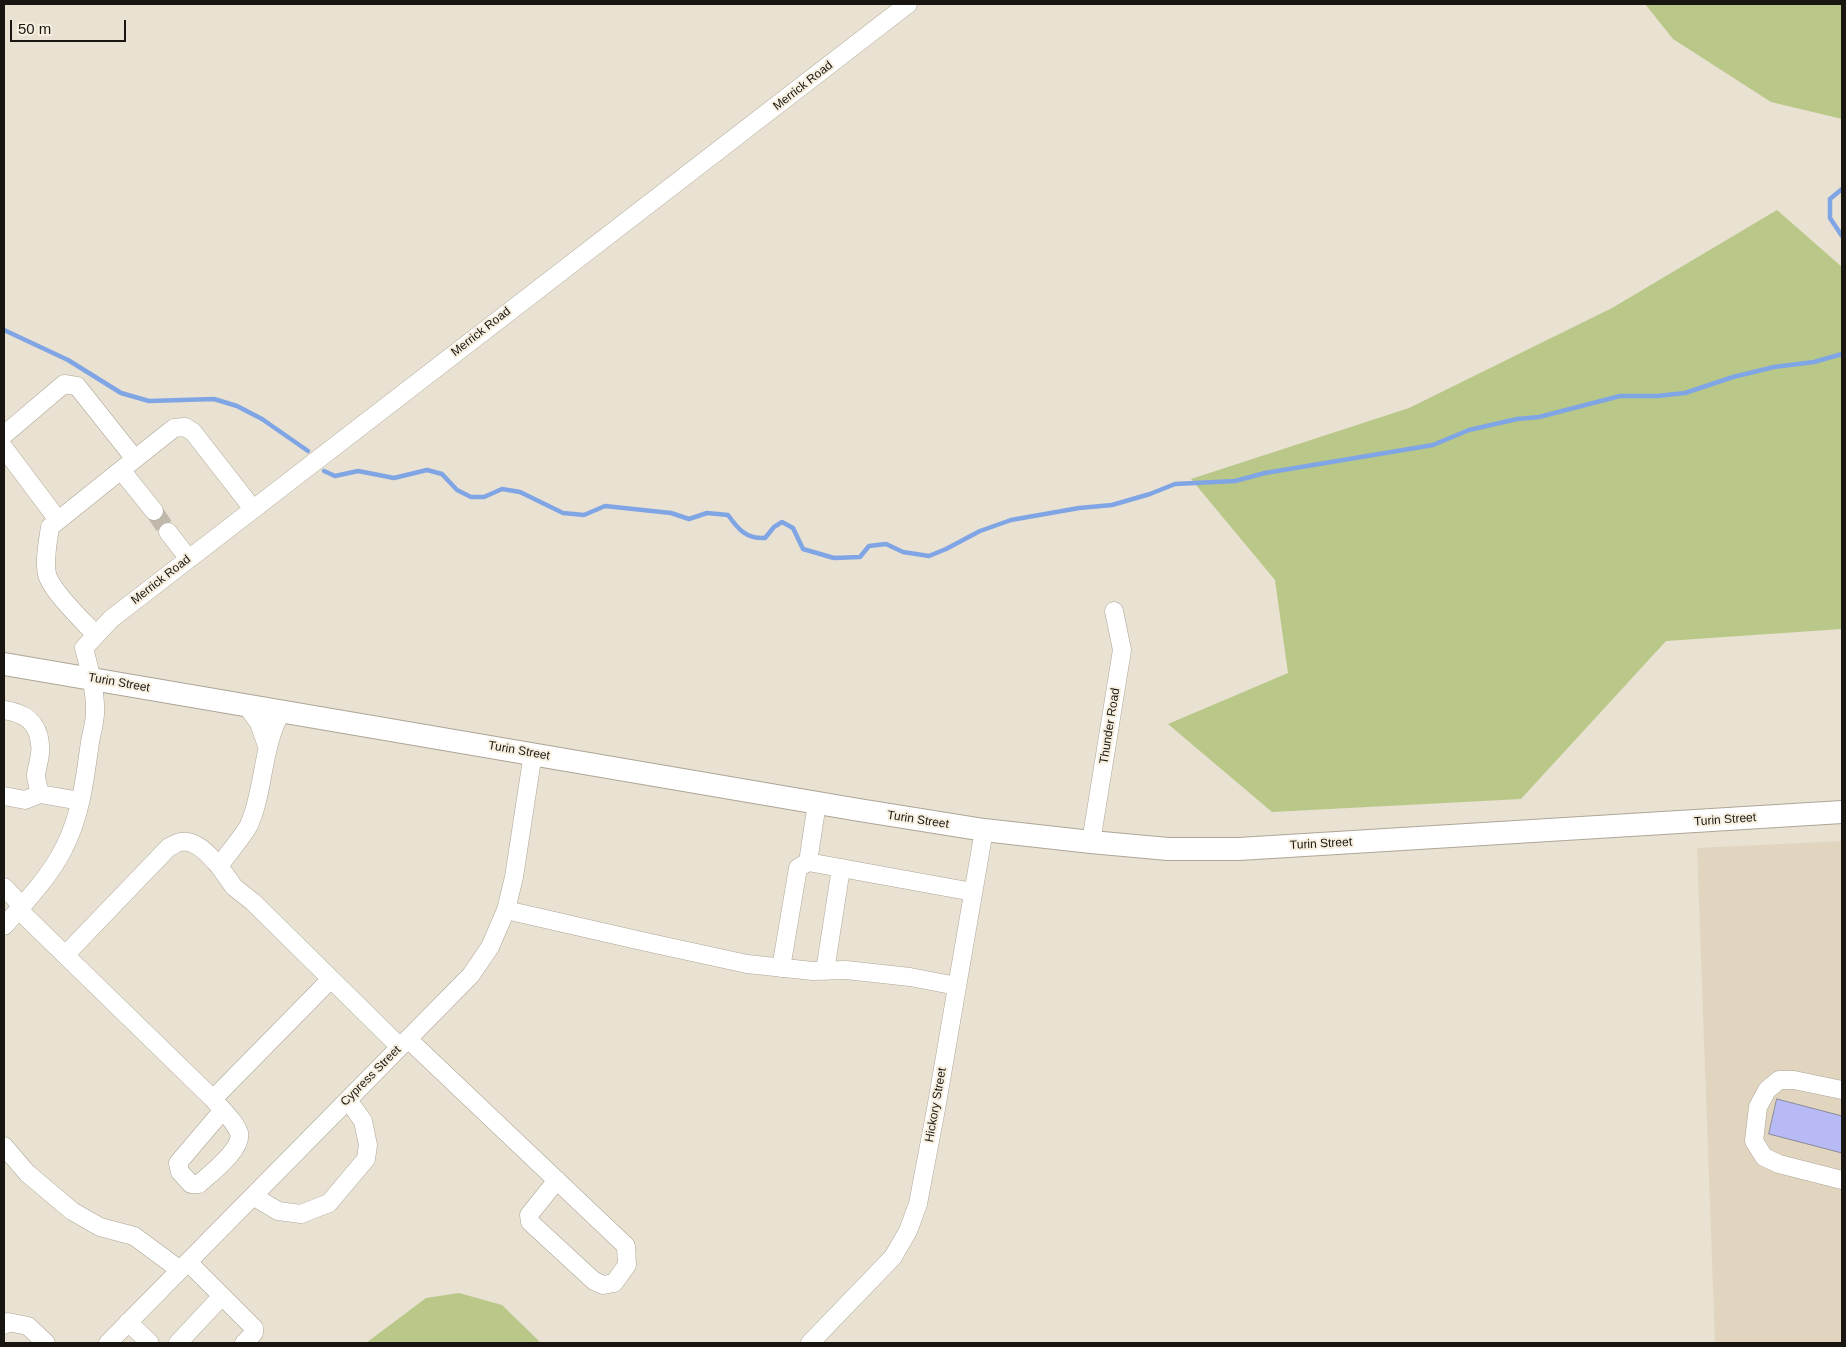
<!DOCTYPE html>
<html>
<head>
<meta charset="utf-8">
<style>
  body { margin:0 }
  #map { position:relative; width:1846px; height:1347px; overflow:hidden; background:#e9e1d1; font-family:Helvetica,sans-serif }
  canvas { display:block }
  .frame { position:absolute; inset:0; border:5px solid #191611; pointer-events:none }
  .scale { position:absolute; left:10px; top:20px; width:116px; height:22px; box-sizing:border-box; border:2px solid #191611; border-top:0; padding-left:6px; font-size:15px; line-height:18px; white-space:nowrap; color:#191611; -webkit-text-stroke:4px #f6eede; paint-order:stroke }
</style>
</head>
<body>
<div id="map">
<canvas width="1846" height="1347"></canvas>
<div class="frame"></div>
<div class="scale">50 m</div>
</div>
<script>
const g = document.querySelector('canvas').getContext('2d');
g.lineJoin = 'round';
function paint(path, color) { g.fillStyle = color; g.fill(path, 'evenodd'); }
function strokePath(path, color, width, dash) { g.strokeStyle = color; g.lineWidth = width; g.lineCap = dash ? 'butt' : 'round'; g.setLineDash(dash || []); g.stroke(path); }
function drawText(font, color, halo, rows, align = 'center') {
  g.font = font + ' Helvetica,sans-serif'; g.lineWidth = 4; g.setLineDash([]); g.textBaseline = 'middle'; g.strokeStyle = halo; g.fillStyle = color; for (const [text, x, y, turn = 0] of rows) {
    g.save(); g.translate(x, y); g.rotate((+turn || 0) * Math.PI / 180); g.textAlign = isNaN(turn) ? turn : align; if (halo) g.strokeText(text, 0, 0); g.fillText(text, 0, 0); g.restore();
  }
}
paint(new Path2D(`
  M1842 841V1343H1715L1697 848Z`), '#e1d5bf');
paint(new Path2D(`
  M1645 4H1842V119L1771 102 1673 39Z
  M1777 210 1842 267V629L1666 641 1521 799 1272 812 1168 724 1288 673 1275 580 1191 479 1409 408 1612 308Z
  M459 1293 502 1305 538 1340 540 1343H366L426 1298Z`), '#b9c888');
strokePath(new Path2D(`
  M1842 189 1830 199V218L1842 236
  M4 330 68 360 121 393 149 401 214 399 237 406 262 419 308 451
  M324 471 335 476 358 471 394 478 427 470 442 474 457 490 471 497H484L502 489 520 492 563 513 584 515 605 506 671 513 689 519 707 513 728 515C738 529 746 539 765 538L774 527 782 522 793 528 803 549 834 558 860 557 869 546 886 544 903 552 929 556 946 549 980 531 1011 520 1079 508 1112 505 1150 494 1175 484 1235 481 1265 473 1433 445 1469 430 1517 419 1539 417 1620 396H1657L1685 393 1733 377 1774 367 1814 362 1842 354`), '#80a5e5', 4.5);
const building = new Path2D(`
  M1777 1099 1842 1116V1153L1769 1134Z`);
paint(building, '#b7baf4');
strokePath(building, '#898a9a', 1);
strokePath(new Path2D(`
  M154 511 168 532`), '#bfb8ab', 18, [18, 9]);
const minor = new Path2D(`
  M4 435 64 384 77 386 135 459
  M4 448 58 520
  M154 511 121 470 174 428 185 427 193 432 253 509
  M168 532 189 559
  M96 635C84 622 51 591 47 574 44 561 48 541 50 527L121 470
  M246 705 259 723 267 746
  M4 710C24 713 38 721 40 744 42 754 37 765 36 775 36 781 39 788 40 794
  M282 711C261 747 265 789 249 825 244 835 227 855 219 866L234 887 253 902 400 1047
  M4 796 25 800 40 794 80 801
  M817 803 808 862 973 892
  M1091 842 1122 650 1114 611
  M4 887 23 907
  M19 910 61 951H69L169 847C173 846 177 842 181 842 196 839 210 856 219 866
  M506 910 646 942 747 964 813 971 846 970 910 977 957 986
  M4 926C24 904 51 875 64 848 81 815 85 778 90 742 92 731 96 719 95 708 95 688 89 668 84 648L111 619 908 4
  M61 951 213 1099 331 979
  M781 968 798 868 808 862
  M825 971 841 868
  M408 1039 626 1246 627 1265 614 1283 603 1285 594 1281 530 1222 529 1215 557 1180
  M1842 1090 1794 1080H1779L1767 1090 1758 1107 1754 1141 1764 1157 1779 1164 1842 1180
  M213 1099C221 1109 235 1121 239 1133 243 1149 210 1174 199 1184H191L180 1172 178 1163 223 1110
  M4 1146 27 1173 72 1211 100 1227 134 1236 180 1270
  M253 1196 278 1211 301 1214 329 1203 366 1159 368 1145 363 1121 348 1100
  M188 1262 254 1328V1333L244 1343
  M128 1322 150 1343
  M4 1325 8 1322 28 1326 46 1343
  M108 1343 471 975 490 947 506 910 514 877 533 753
  M178 1343 222 1296
  M810 1343 893 1257 908 1231 918 1204 936 1109 984 830`);
const major = new Path2D(`
  M4 664 859 810 984 830 1091 842 1168 849H1239L1842 812`);
strokePath(minor, '#ada697', 19);
strokePath(major, '#ada697', 24);
strokePath(minor, '#fff', 18);
strokePath(major, '#fff', 22);
drawText('12px', '#191611', '#f6eede', [
  ["Merrick Road",803,86,-38],
  ["Merrick Road",481,332,-38],
  ["Merrick Road",161,580,-38],
  ["Turin Street",119,683,10],
  ["Thunder Road",1110,726,-81],
  ["Turin Street",519,751,10],
  ["Turin Street",918,820,9],
  ["Turin Street",1725,820,-4],
  ["Turin Street",1321,844,-3],
  ["Cypress Street",371,1076,-45],
  ["Hickory Street",936,1105,-80]
]);
</script>
</body>
</html>
